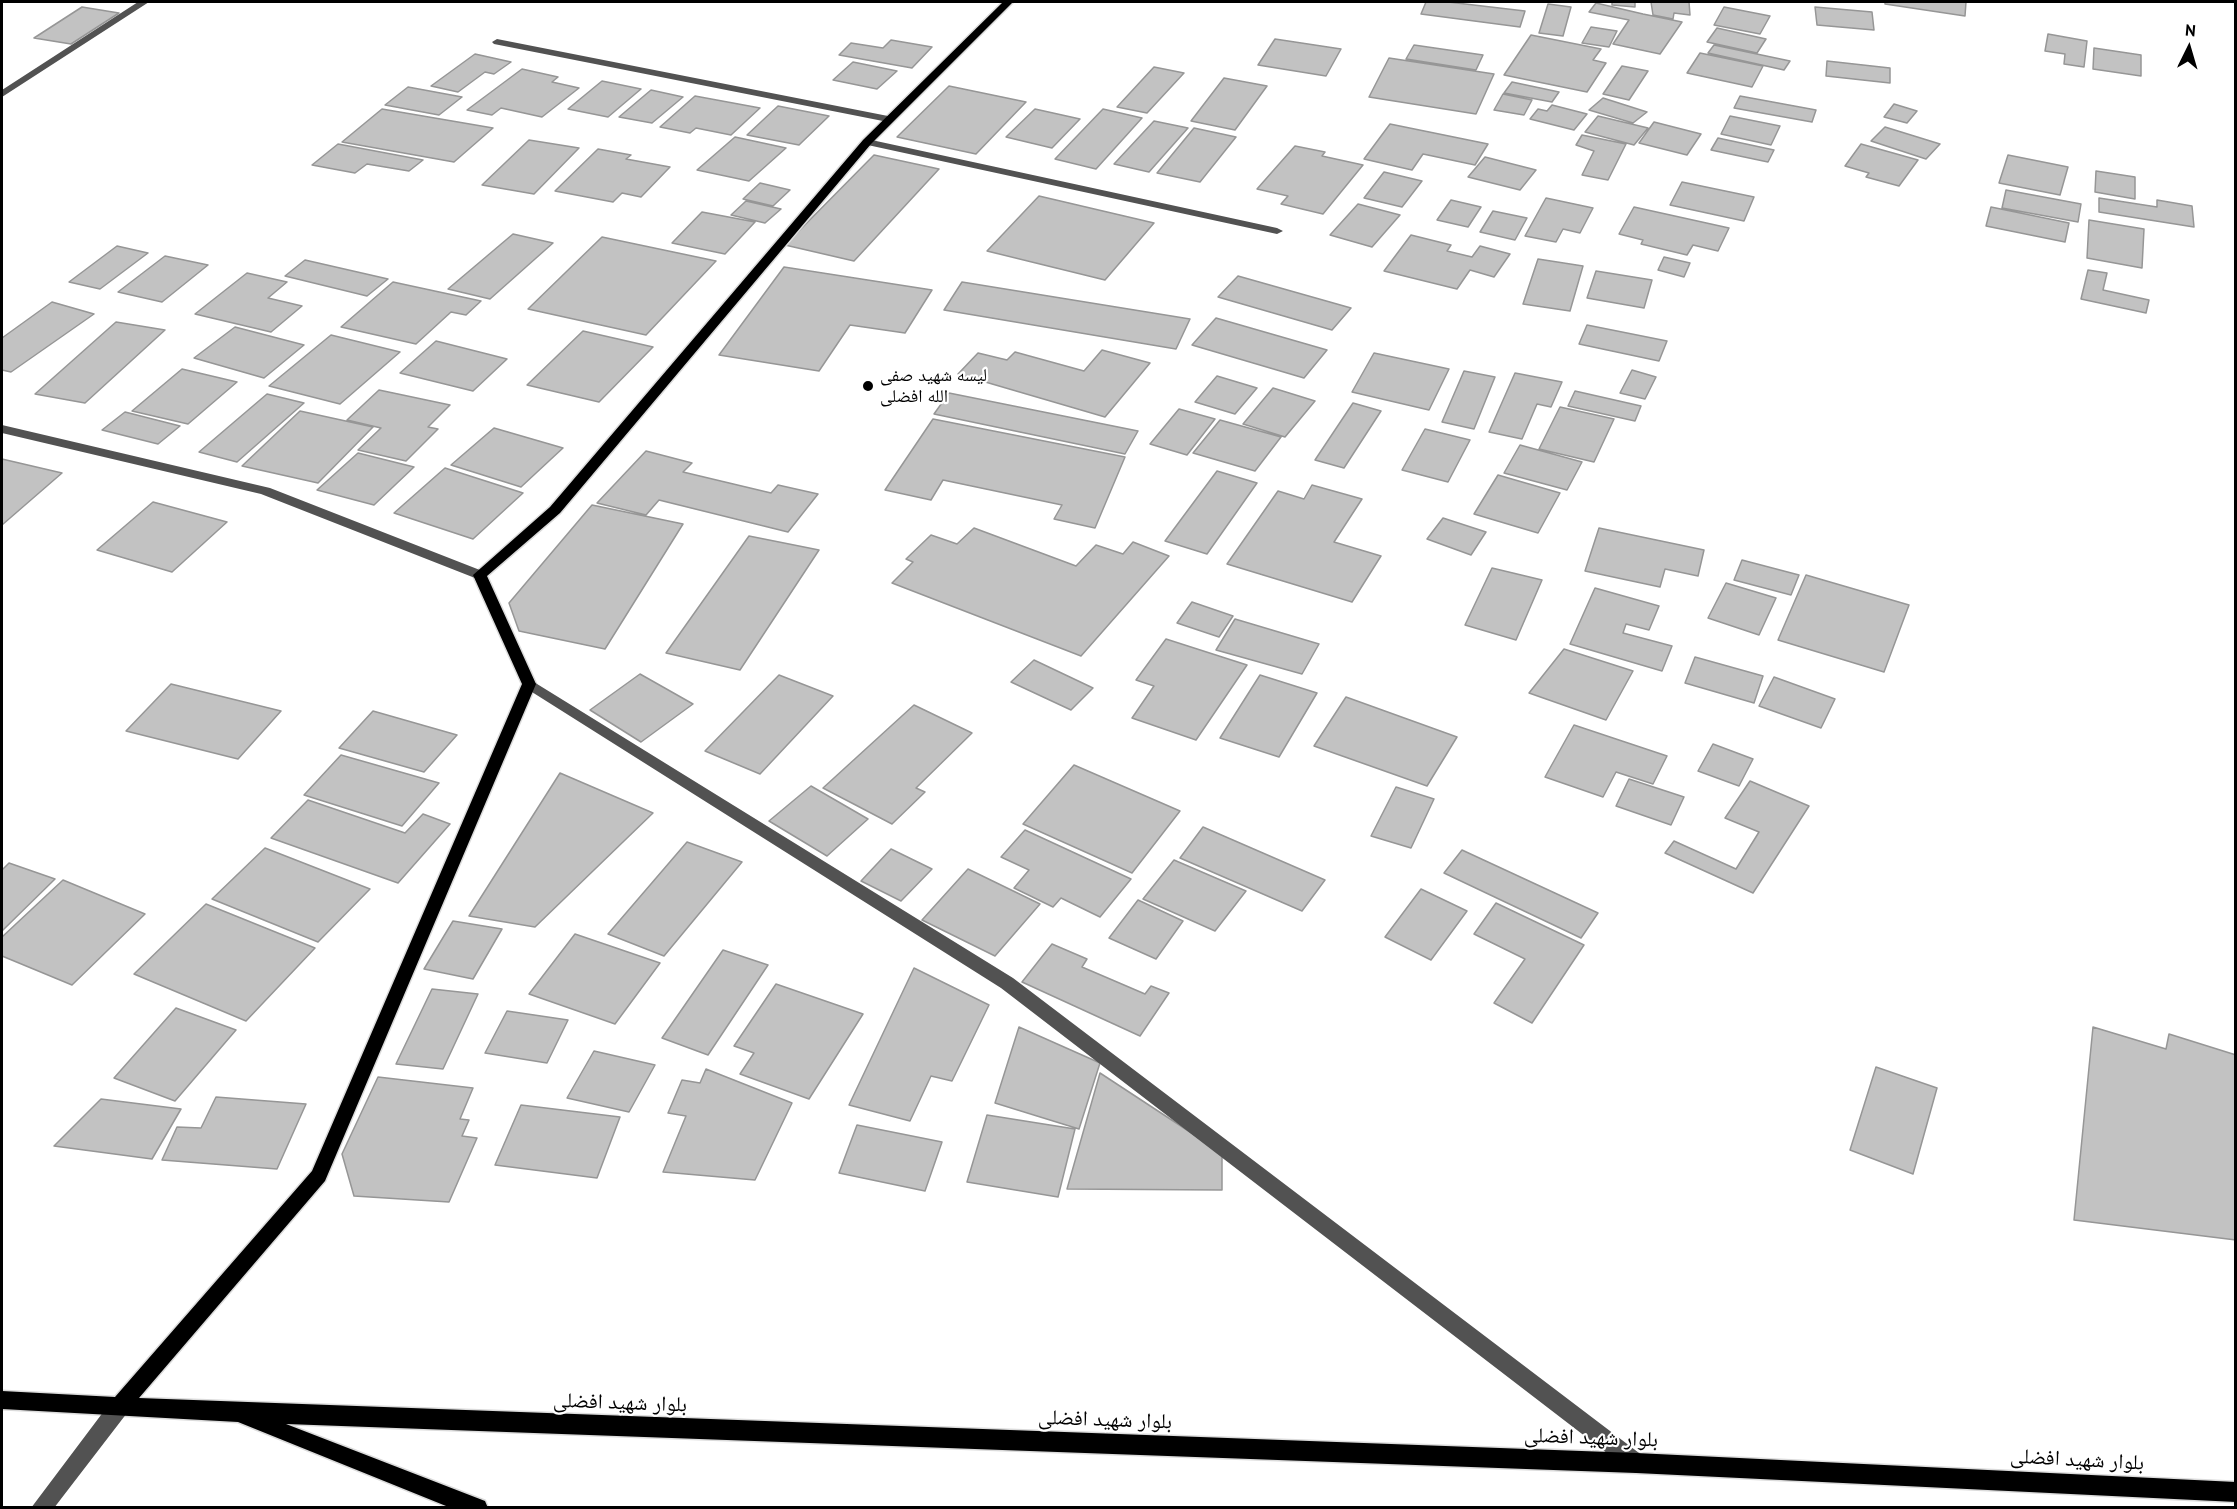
<!DOCTYPE html>
<html>
<head>
<meta charset="utf-8">
<style>
  body { margin:0 }
  #map { position:relative; width:2237px; height:1509px; overflow:hidden; background:#fff; font-family:"PT Sans",sans-serif }
  canvas { display:block }
  .frame { position:absolute; inset:0; border:3px solid #000; pointer-events:none }
  .north { position:absolute; left:2159px; top:18px; width:60px; height:60px; -webkit-text-stroke:4px #fff; paint-order:stroke; rotate:5deg; font-size:16px; font-weight:700; line-height:24px; text-align:center; color:#000 }
  .north::after { content:''; display:block; margin:auto; width:21px; height:27px; background:#000; clip-path:polygon(50% 0,100% 100%,50% 72%,0 100%) }
</style>
</head>
<body>
<div id="map">
<canvas width="2237" height="1509"></canvas>
<div class="frame"></div>
<div class="north">N</div>
</div>
<script>
const g = document.querySelector('canvas').getContext('2d');
g.lineJoin = 'round';
function paint(path, color) { g.fillStyle = color; g.fill(path, 'evenodd'); }
function strokePath(path, color, width, dash) { g.strokeStyle = color; g.lineWidth = width; g.lineCap = dash ? 'butt' : 'round'; g.setLineDash(dash || []); g.stroke(path); }
function drawText(font, color, halo, rows, align = 'center') {
  g.font = font + ' "PT Sans","Noto Naskh Arabic",sans-serif'; g.lineWidth = 4.5; g.setLineDash([]); g.textBaseline = 'middle'; g.strokeStyle = halo; g.fillStyle = color; for (const [text, x, y, turn = 0] of rows) {
    g.save(); g.translate(x, y); g.rotate((+turn || 0) * Math.PI / 180); g.textAlign = isNaN(turn) ? turn : align; if (halo) g.strokeText(text, 0, 0); g.fillText(text, 0, 0); g.restore();
  }
}
const building = new Path2D(`
  M1426 2H1448L1525 11 1520 27 1421 14Z
  M1612 2H1635V7L1612 5Z
  M1651 2H1689L1690 15 1674 13 1673 19 1653 15Z
  M1885 2H1966L1965 16 1885 4Z
  M1596 3 1643 14 1682 22 1660 54 1613 44 1629 20 1589 12Z
  M1548 4 1571 7 1563 36 1539 33Z
  M82 7 119 13 71 44 34 38Z
  M1724 7 1770 16 1760 34 1714 25Z
  M1815 7 1872 12 1874 30 1817 25Z
  M1591 27 1617 31 1609 47 1582 43Z
  M1717 28 1766 39 1757 53 1707 42Z
  M2048 34 2087 41 2084 67 2064 64 2065 54 2045 51Z
  M1531 35 1601 49 1593 60 1606 63 1587 92 1504 75Z
  M1275 39 1341 49 1326 76 1258 65Z
  M891 40 932 47 912 68 839 55 851 43 883 48Z
  M1414 45 1483 55 1476 70 1406 59Z
  M1714 45 1790 61 1784 70 1708 53Z
  M2094 48 2141 55V76L2093 69Z
  M1700 53 1763 66 1752 87 1687 73Z
  M475 54 511 62 494 74 485 72 458 92 431 86Z
  M1389 58 1494 74 1476 114 1369 97Z
  M1827 61 1890 68V83L1826 76Z
  M853 62 897 71 877 89 833 80Z
  M1622 66 1648 71 1629 100 1603 94Z
  M1154 67 1184 73 1147 113 1117 107Z
  M522 69 558 77 552 82 579 88 542 117 501 108 492 115 467 110Z
  M1224 78 1267 86 1235 130 1191 121Z
  M602 81 641 89 608 117 568 109Z
  M1512 82 1559 92 1552 102 1504 93Z
  M949 86 1026 102 976 154 897 137Z
  M408 87 462 97 439 115 385 105Z
  M651 90 683 97 652 123 619 117Z
  M1503 94 1532 100 1524 115 1494 110Z
  M695 96 760 108 731 135 696 128 690 133 660 127Z
  M1740 96 1816 110 1812 122 1734 108Z
  M1603 98 1647 112 1633 123 1589 110Z
  M1894 104 1917 111 1907 123 1884 117Z
  M1552 105 1587 114 1574 130 1530 119 1538 109 1547 111Z
  M778 106 829 116 799 145 747 135Z
  M382 109 493 128 454 162 342 142Z
  M1035 109 1080 119 1052 148 1006 137Z
  M1103 109 1142 118 1096 169 1055 159Z
  M1598 116 1648 128 1634 145 1585 132Z
  M1730 116 1780 126 1771 145 1721 134Z
  M1154 121 1188 128 1149 172 1114 164Z
  M1654 122 1701 134 1687 155 1639 143Z
  M1390 124 1488 144 1475 165 1423 154 1412 170 1364 159Z
  M1885 127 1940 144 1926 159 1871 141Z
  M1194 128 1236 137 1200 182 1157 173Z
  M1582 135 1626 144 1608 180 1582 175 1594 151 1576 145Z
  M735 137 786 148 749 181 697 170Z
  M1718 138 1774 150 1768 162 1711 150Z
  M529 140 579 148 534 194 482 185Z
  M338 144 423 160 409 171 367 164 355 173 312 165Z
  M1861 144 1918 160 1899 186 1866 177 1869 173 1845 166Z
  M1295 146 1325 152 1322 156 1363 165 1323 214 1281 204 1288 196 1257 189Z
  M598 149 631 155 626 159 670 167 641 197 622 193 613 202 555 191Z
  M874 155 939 169 854 261 785 245Z
  M2008 155 2068 167 2060 195 1999 183Z
  M1485 157 1536 170 1520 190 1468 177Z
  M2096 171 2135 177V199L2095 192Z
  M1384 172 1422 181 1402 207 1364 198Z
  M1682 182 1754 197 1744 221 1670 205Z
  M760 183 790 190 773 206 743 199Z
  M2006 190 2081 204 2078 222 2002 208Z
  M1039 196 1154 223 1105 280 987 251Z
  M1546 198 1593 208 1580 233 1563 229 1556 242 1525 236Z
  M2099 198 2157 207V200L2192 206 2194 227 2099 212Z
  M1451 200 1481 207 1468 227 1437 220Z
  M746 201 781 209 765 223 731 215Z
  M1358 204 1400 215 1372 247 1330 235Z
  M1634 207 1729 228 1718 251 1693 245 1687 255 1641 244 1643 240 1619 234Z
  M1991 207 2069 223 2065 242 1986 226Z
  M1493 211 1527 218 1515 240 1480 232Z
  M702 212 755 222 725 254 672 243Z
  M2089 220 2144 229 2142 268 2087 258Z
  M513 234 553 243 490 299 448 289Z
  M1411 235 1451 245 1447 251 1472 257 1480 246 1510 254 1494 277 1470 270 1457 289 1384 271Z
  M602 237 716 261 646 335 528 309Z
  M117 246 148 253 100 289 69 282Z
  M165 256 208 265 162 302 118 292Z
  M1664 257 1690 263 1684 277 1658 270Z
  M1538 259 1583 266 1570 311 1523 304Z
  M305 260 388 279 367 296 285 276Z
  M784 267 932 290 905 333 850 325 819 371 719 355Z
  M2088 270 2107 273 2103 290 2149 300 2146 313 2081 299Z
  M1596 271 1652 280 1644 308 1587 298Z
  M247 273 287 282 268 298 302 306 271 332 195 314Z
  M1238 276 1351 308 1332 330 1218 297Z
  M393 282 481 301 466 315 451 312 416 344 341 327Z
  M962 282 1190 319 1176 349 944 310Z
  M52 302 94 314 11 372 2 370V338Z
  M1216 318 1327 350 1304 378 1192 345Z
  M116 322 165 330 85 403 35 394Z
  M1587 325 1667 341 1659 361 1579 344Z
  M235 327 304 345 264 378 194 358Z
  M583 331 653 347 599 402 527 385Z
  M331 335 400 352 340 404 269 386Z
  M436 341 507 359 473 391 400 373Z
  M1102 350 1150 363 1105 417 958 374 978 353 1007 360 1015 352 1084 371Z
  M1374 353 1449 369 1429 410 1352 392Z
  M182 369 237 382 188 424 132 411Z
  M1632 370 1656 377 1645 399 1620 393Z
  M1464 371 1495 377 1474 429 1442 422Z
  M1515 373 1562 382 1551 407 1537 404 1522 439 1489 432Z
  M1217 376 1257 388 1235 414 1195 402Z
  M1273 388 1315 401 1285 437 1243 424Z
  M379 390 450 405 428 427 438 429 406 461 358 450 381 428 347 420Z
  M1575 391 1641 406 1635 421 1568 406Z
  M949 393 1138 431 1125 454 934 414Z
  M267 394 304 403 237 462 199 452Z
  M1353 403 1381 411 1344 468 1315 460Z
  M1560 407 1614 419 1594 462 1539 449Z
  M1179 409 1215 419 1187 455 1150 444Z
  M300 411 373 427 318 483 242 466Z
  M125 412 180 426 158 444 102 430Z
  M933 419 1125 457 1095 528 1054 519 1062 505 943 480 931 500 885 490Z
  M1220 420 1281 437 1255 471 1193 453Z
  M494 428 563 448 521 487 451 465Z
  M1425 429 1470 440 1448 482 1402 470Z
  M1520 445 1582 462 1567 490 1504 473Z
  M646 451 692 463 683 472 771 493 778 485 818 494 788 532 659 500 646 515 597 503Z
  M358 453 414 467 374 505 317 490Z
  M2 459 62 473 2 525Z
  M445 468 523 493 473 539 394 513Z
  M1217 471 1257 483 1207 554 1165 541Z
  M1498 475 1560 493 1538 533 1474 514Z
  M1312 485 1362 499 1334 542 1381 556 1352 602 1227 564 1278 491 1304 499Z
  M153 502 227 522 172 572 97 550Z
  M592 505 683 524 605 649 519 631 509 603Z
  M1443 518 1486 532 1471 555 1427 539Z
  M974 528 1076 566 1096 545 1123 554 1133 542 1169 556 1081 656 892 583 913 562 906 559 931 535 957 544Z
  M1599 528 1704 550 1698 576 1665 569 1660 587 1585 571Z
  M749 536 819 550 740 670 666 653Z
  M1742 560 1799 575 1791 595 1734 580Z
  M1492 568 1542 580 1516 640 1465 625Z
  M1806 575 1909 605 1884 672 1778 640Z
  M1726 583 1776 598 1759 635 1708 618Z
  M1595 588 1659 606 1649 630 1626 624 1623 633 1672 646 1662 671 1570 644Z
  M1192 602 1233 616 1219 637 1177 623Z
  M1235 619 1319 644 1302 674 1216 650Z
  M1166 639 1247 665 1196 740 1132 718 1154 686 1136 680Z
  M1564 649 1633 671 1606 720 1529 693Z
  M1695 657 1763 676 1754 703 1685 683Z
  M1034 660 1093 688 1071 710 1011 682Z
  M640 674 693 704 641 742 590 710Z
  M779 675 833 696 760 774 705 751Z
  M1260 675 1317 693 1279 757 1220 738Z
  M1774 677 1835 699 1821 728 1759 706Z
  M171 684 281 711 238 759 126 731Z
  M1346 697 1457 737 1427 786 1314 746Z
  M914 705 972 733 916 788 925 792 892 824 823 788Z
  M373 711 457 735 424 772 339 748Z
  M1574 725 1667 756 1653 784 1616 772 1603 797 1545 777Z
  M1713 744 1753 759 1739 786 1698 771Z
  M341 755 439 783 402 826 304 795Z
  M1074 765 1180 811 1132 873 1023 824Z
  M560 773 653 813 535 927 469 916Z
  M1629 779 1684 797 1671 825 1616 806Z
  M1750 781 1809 806 1753 893 1665 853 1674 841 1736 869 1759 832 1725 818Z
  M811 786 868 819 827 856 769 821Z
  M1396 787 1434 799 1411 848 1371 836Z
  M308 800 405 833 423 814 450 824 398 883 271 838Z
  M1203 827 1325 880 1302 911 1180 858Z
  M1025 830 1131 879 1100 917 1061 898 1053 907 1014 888 1029 870 1001 857Z
  M687 842 742 862 664 956 608 934Z
  M265 848 370 889 318 942 212 899Z
  M891 849 932 869 901 901 861 881Z
  M1462 850 1598 913 1581 938 1444 873Z
  M1174 860 1246 891 1215 931 1143 899Z
  M9 863 55 879 2 931V870Z
  M968 869 1040 904 995 956 922 920Z
  M63 880 145 914 72 985 2 956V937Z
  M1421 889 1467 911 1431 960 1385 937Z
  M1138 900 1183 921 1156 959 1109 938Z
  M1496 903 1584 945 1532 1023 1494 1003 1525 959 1474 934Z
  M206 904 315 948 246 1021 134 974Z
  M453 921 502 929 473 979 424 969Z
  M575 934 660 963 615 1024 529 994Z
  M1052 944 1087 959 1082 967 1145 994 1151 986 1169 993 1140 1036 1022 982Z
  M723 950 768 965 708 1055 662 1038Z
  M914 968 989 1005 952 1081 931 1076 910 1121 849 1105Z
  M776 984 863 1014 809 1099 740 1074 754 1053 734 1046Z
  M432 989 478 994 443 1069 396 1064Z
  M176 1008 236 1030 175 1101 114 1078Z
  M507 1011 568 1020 547 1063 485 1053Z
  M1019 1027 1100 1063 1079 1129 995 1103Z
  M2093 1027 2166 1049 2169 1034 2236 1055V1240L2074 1220Z
  M594 1051 655 1065 629 1112 567 1098Z
  M1876 1067 1937 1088 1913 1174 1850 1150Z
  M706 1069 792 1103 755 1180 663 1172 686 1116 668 1113 682 1080 700 1083Z
  M1100 1073 1222 1153V1190L1067 1189Z
  M378 1077 473 1088 460 1119 469 1120 462 1136 477 1138 449 1202 354 1196 342 1154Z
  M216 1097 306 1104 277 1169 162 1160 177 1127 201 1128Z
  M101 1099 181 1109 152 1159 54 1146Z
  M521 1105 620 1117 597 1178 495 1165Z
  M987 1115 1075 1129 1058 1197 967 1182Z
  M857 1125 942 1142 925 1191 839 1173Z`);
paint(building, '#c2c2c2');
strokePath(building, '#969696', 1.5);
const major = new Path2D(`
  M1003 2H1013L871 144 560 513 487 576 536 684 325 1181 139 1398 1636 1453 2236 1482V1502L1636 1473 286 1424 485 1501 488 1508H451L238 1422 2 1409V1391L115 1397 312 1171 522 684 473 575 550 507 863 140Z`);
strokePath(major, '#dbdbdb', 3);
paint(new Path2D(`
  M138 2H149L2 97V90Z
  M497 39 888 116 893 119 888 122 494 44 492 42Z
  M867 139 1277 228 1283 231 1277 234 863 144V140Z
  M2 425 270 488 485 572 487 575 485 578H475L261 494 2 433Z
  M529 679 1013 978 1643 1456 1646 1463 1643 1470 1636 1473 1629 1470 1001 988 524 687 522 684 524 681Z
  M120 1397 127 1399 130 1406 127 1413 54 1508H31L113 1399Z`), '#525252');
paint(major, '#000');
for (const [x, y, r, color] of [
  [868,386,6,"#000"]
]) { const dot = new Path2D(); dot.arc(x, y, r, 0, 2 * Math.PI); g.fillStyle = color; g.fill(dot); strokePath(dot, '#fff', 2); }
drawText('18px', '#000', '#fff', [
  ["لیسه شهید صفی",880,376],
  ["الله افضلی",880,397]
], 'left');
drawText('21px', '#000', '#fff', [
  ["بلوار شهید افضلی",620,1403,2],
  ["بلوار شهید افضلی",1105,1420,2],
  ["بلوار شهید افضلی",1591,1438,2],
  ["بلوار شهید افضلی",2077,1460,3]
]);
</script>
</body>
</html>
